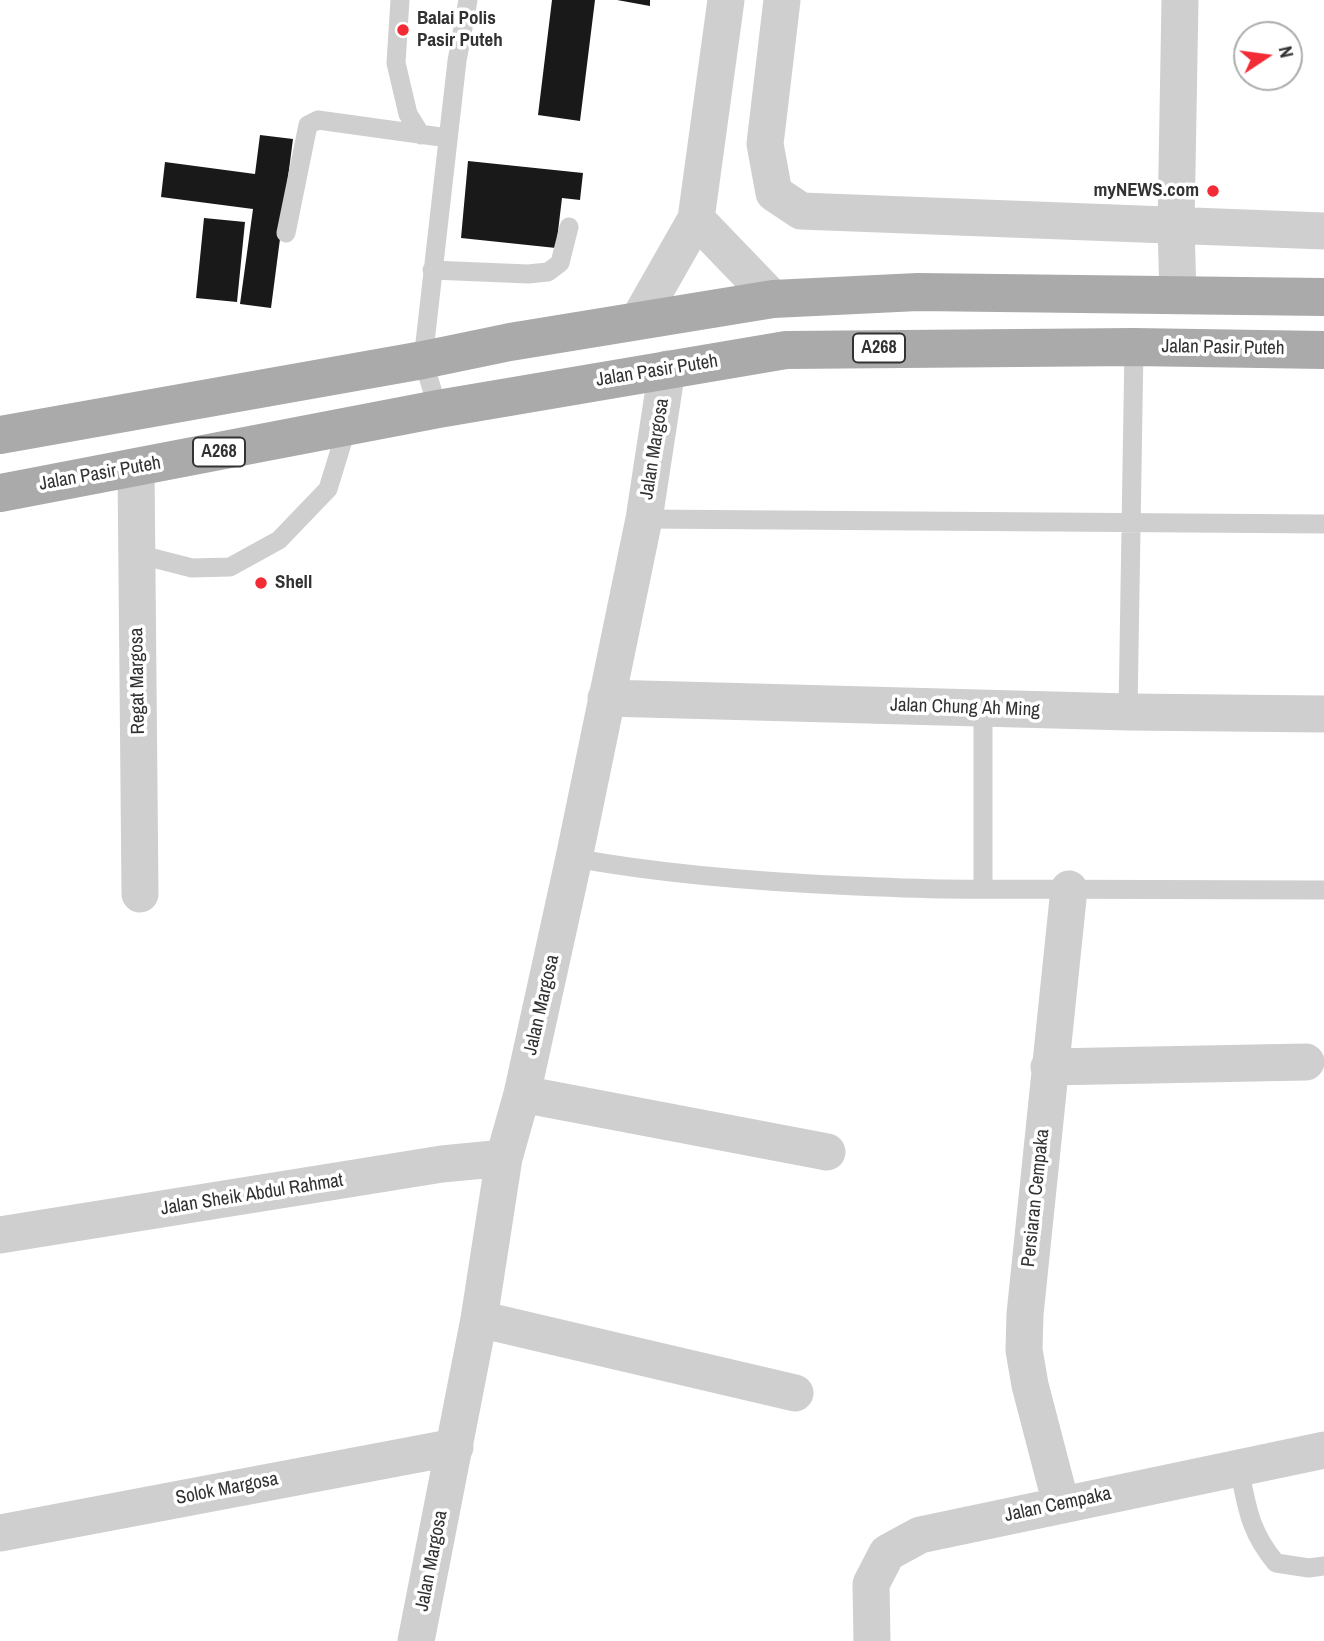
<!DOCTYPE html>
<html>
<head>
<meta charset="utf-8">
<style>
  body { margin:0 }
  #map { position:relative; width:1324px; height:1641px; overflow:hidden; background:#fff; font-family:"Archivo Narrow",sans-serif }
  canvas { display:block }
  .north { position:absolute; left:1233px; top:21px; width:70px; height:70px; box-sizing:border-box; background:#fff; border:2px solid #adadad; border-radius:50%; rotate:77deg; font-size:19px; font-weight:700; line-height:28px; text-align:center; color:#323232 }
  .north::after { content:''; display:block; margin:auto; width:24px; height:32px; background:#f32b35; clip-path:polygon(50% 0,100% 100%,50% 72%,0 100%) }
</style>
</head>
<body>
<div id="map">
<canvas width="1324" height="1641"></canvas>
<div class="north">N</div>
</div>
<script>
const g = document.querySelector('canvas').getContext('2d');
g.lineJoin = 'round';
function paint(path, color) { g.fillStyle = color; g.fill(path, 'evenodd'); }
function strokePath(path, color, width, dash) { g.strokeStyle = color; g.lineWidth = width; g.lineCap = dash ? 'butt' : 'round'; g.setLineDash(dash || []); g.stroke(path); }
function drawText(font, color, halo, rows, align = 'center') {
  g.font = font + ' "Archivo Narrow",sans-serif'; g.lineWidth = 7; g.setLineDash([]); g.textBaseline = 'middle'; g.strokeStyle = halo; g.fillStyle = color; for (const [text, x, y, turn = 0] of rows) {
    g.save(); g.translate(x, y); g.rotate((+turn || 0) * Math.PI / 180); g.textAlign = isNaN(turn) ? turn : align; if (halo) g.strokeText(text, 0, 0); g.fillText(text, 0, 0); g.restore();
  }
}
paint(new Path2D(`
  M552 0H595L580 121 538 115Z
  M617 0H650V6Z
  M260 135 293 139 271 308 240 304 253 209 161 197 165 162 255 174Z
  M468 161 583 173 580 200 562 198 556 248 461 238Z
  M204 218 245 222 237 302 196 298Z`), '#191919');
strokePath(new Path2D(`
  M400 0 396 63 408 114 421 135
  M286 233 308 125 318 120 448 138
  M432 270 528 274 548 272 560 263 569 227
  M438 409 423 360 457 61 468 0
  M644 519 1324 524
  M137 554 192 568 230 567 279 540 328 489 347 427
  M1128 712 1134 347
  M574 858C667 875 761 882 855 886 898 888 940 890 983 889V709
  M983 889 1324 890
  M1239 1468C1247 1506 1249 1531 1276 1563L1309 1568 1324 1566`), '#cfcfcf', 19);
strokePath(new Path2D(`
  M782 0 765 144 774 193 801 211 1324 231
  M696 219 773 299
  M1178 295 1176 226 1180 0
  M638 321 696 219 726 0
  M136 468 140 894
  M606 698 1128 712 1324 714
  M1049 1067 1306 1062
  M522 1094 827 1152
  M0 1235 442 1164 504 1158
  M479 1319 795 1393
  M1061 1504 1030 1385 1024 1350 1025 1314 1069 889
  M0 1533 455 1447
  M416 1641 479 1319 504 1158 522 1094 574 858 644 519 667 369
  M872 1641 871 1584 887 1553 920 1535 1324 1450`), '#cfcfcf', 37);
strokePath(new Path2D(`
  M0 435 423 360 510 342 773 299 918 292 1324 297
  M0 493 438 409 786 350 1134 347 1324 350`), '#aaa', 38);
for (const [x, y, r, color] of [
  [403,30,7,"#f32b35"],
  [1213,191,7,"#f32b35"],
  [261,583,7,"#f32b35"]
]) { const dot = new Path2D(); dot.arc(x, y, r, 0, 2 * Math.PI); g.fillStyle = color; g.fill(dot); strokePath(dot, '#fff', 2.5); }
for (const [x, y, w] of [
  [879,348,52],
  [219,452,52]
]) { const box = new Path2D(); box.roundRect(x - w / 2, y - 14.5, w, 29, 5); g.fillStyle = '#fff'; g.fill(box); strokePath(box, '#323232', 2); }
drawText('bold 18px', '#323232', null, [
  ["A268",879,348],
  ["A268",219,452]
]);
drawText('bold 19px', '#323232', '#fff', [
  ["Balai Polis",417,19],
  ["Pasir Puteh",417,41],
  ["myNEWS.com",1199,191,"right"],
  ["Shell",275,583]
], 'left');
drawText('19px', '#323232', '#fff', [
  ["Jalan Pasir Puteh",1223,348,1],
  ["Jalan Pasir Puteh",657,371,-9],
  ["Jalan Margosa",655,449,-81],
  ["Jalan Pasir Puteh",100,474,-10],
  ["Regat Margosa",138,681,-91],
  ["Jalan Chung Ah Ming",965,708,2],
  ["Jalan Margosa",542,1005,-77],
  ["Jalan Sheik Abdul Rahmat",252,1195,-9],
  ["Persiaran Cempaka",1036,1198,-84],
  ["Solok Margosa",227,1489,-11],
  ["Jalan Cempaka",1058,1505,-12],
  ["Jalan Margosa",432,1561,-79]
]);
</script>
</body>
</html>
